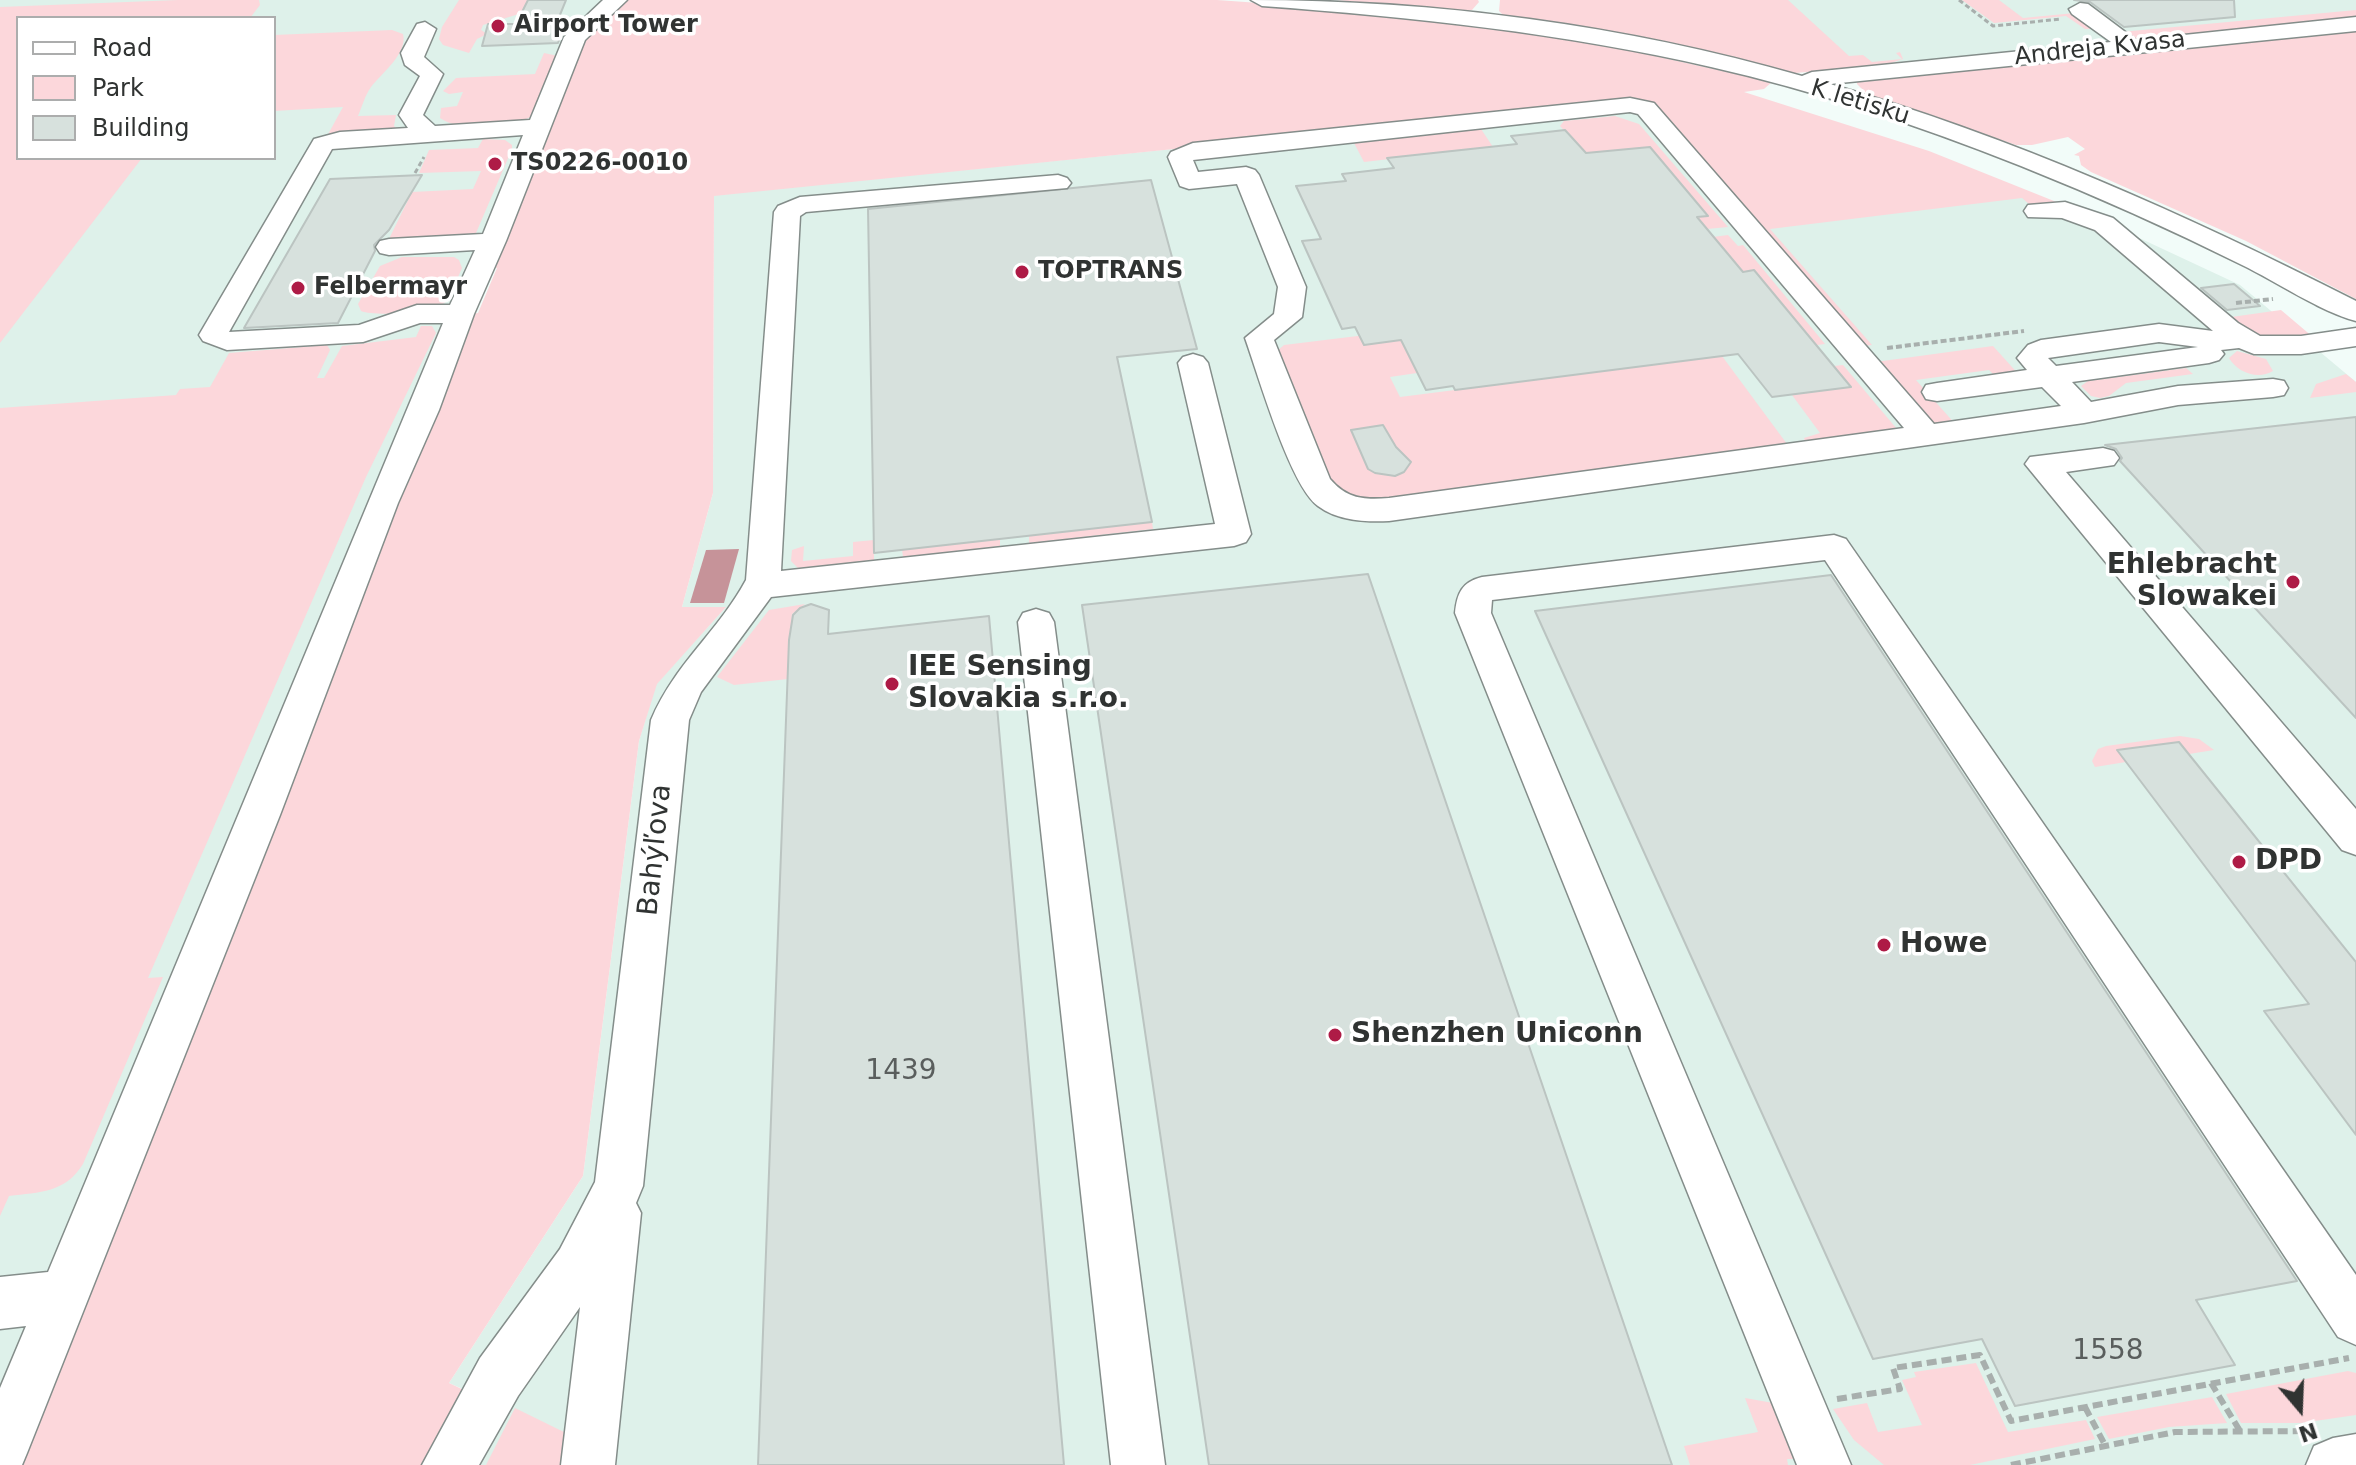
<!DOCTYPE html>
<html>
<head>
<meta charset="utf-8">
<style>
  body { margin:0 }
  #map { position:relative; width:2356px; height:1465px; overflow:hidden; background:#f2fcf9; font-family:"DejaVu Sans",sans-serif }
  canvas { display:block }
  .legend { position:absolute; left:16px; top:16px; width:260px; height:144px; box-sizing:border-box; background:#fff; border:2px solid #acadad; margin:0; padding:10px 14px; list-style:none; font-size:24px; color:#303332 }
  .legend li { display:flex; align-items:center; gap:16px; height:40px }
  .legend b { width:40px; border:2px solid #acadad }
  .north { position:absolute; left:2260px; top:1369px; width:80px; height:80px; -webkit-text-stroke:6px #fff; paint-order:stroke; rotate:161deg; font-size:22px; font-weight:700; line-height:32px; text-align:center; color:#303332 }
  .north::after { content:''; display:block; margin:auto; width:28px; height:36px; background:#303332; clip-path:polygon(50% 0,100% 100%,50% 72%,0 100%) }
</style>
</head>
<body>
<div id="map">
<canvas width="2356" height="1465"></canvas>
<ul class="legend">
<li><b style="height:10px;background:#fff"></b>Road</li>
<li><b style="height:22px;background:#fcd7db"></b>Park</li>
<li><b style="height:22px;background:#d7e1dd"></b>Building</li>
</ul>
<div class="north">N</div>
</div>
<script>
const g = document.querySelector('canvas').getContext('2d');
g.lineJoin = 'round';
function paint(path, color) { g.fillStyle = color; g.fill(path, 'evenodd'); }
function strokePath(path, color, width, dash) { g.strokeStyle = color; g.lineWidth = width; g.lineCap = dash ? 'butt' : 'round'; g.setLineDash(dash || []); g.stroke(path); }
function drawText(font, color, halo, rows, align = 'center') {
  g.font = font + ' "DejaVu Sans",sans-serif'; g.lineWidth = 7; g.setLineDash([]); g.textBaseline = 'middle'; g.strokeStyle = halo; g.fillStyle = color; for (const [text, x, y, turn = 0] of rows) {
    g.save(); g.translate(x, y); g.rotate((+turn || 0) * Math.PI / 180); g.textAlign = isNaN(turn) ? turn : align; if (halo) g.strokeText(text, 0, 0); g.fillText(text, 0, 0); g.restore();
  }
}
paint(new Path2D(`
  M0 0H616L575 37 0 1453ZM18 18H274V158H18Z
  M1779 0H2356V31L1870 76Z
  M1741 92 2105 222 2240 285 2356 382V1465H428L465 1390 449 1383 583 1176 639 741 656 684 725 608 682 607 713 493 714 195Z`), '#def1ea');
paint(new Path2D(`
  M178 0H259L260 5 250 18H18V158H142L0 343V7Z
  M459 0H528L525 6 532 10 483 25 481 30 487 34 477 39 469 53 443 45 439 39 442 27Z
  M622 0H1217L1316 7 1583 40 1772 82 1764 89 1744 92 1929 151 2069 207 2035 209 2022 198 1770 229 1872 345 1856 347 1644 101 714 196 713 493 682 607H726L657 684 639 741 583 1176 449 1383 466 1391 428 1465H8L470 314 478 313 497 268H490L581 43Z
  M1336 0H1478L1479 2 1472 10 1462 12Z
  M1500 0H1788L1849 56 1863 55 1872 62 1902 59 1896 53 1900 52 1903 59 1885 65 1784 74 1507 19 1499 11Z
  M1962 0H1999L2023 18 2075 13 2098 29H2085L2066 16 1994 23Z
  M2356 10V19L2149 40 2133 38 2121 32Z
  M392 30 403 34C408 53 382 73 371 87 365 95 362 107 358 116L396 115 394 126 398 129 326 138 343 107 274 111V35Z
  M2356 31V299L2246 241 2091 172 2081 165 2079 156 2074 155 2085 149 2068 137 2032 145H2016L1868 95 1857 84V80Z
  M544 53 558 56 531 117C508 127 462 133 440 118L441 108 457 106 463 92 449 94 443 91 456 78 535 74Z
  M1615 116 1639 124 1728 227 1707 229 1698 217 1707 215 1650 147 1586 153 1560 126 1564 121Z
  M1481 129 1493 147 1364 162 1353 141Z
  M483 139 505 140 512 145V149L473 240 388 241 412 192 473 189 481 171 419 173 429 150 478 148Z
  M1728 235 1738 246 1743 245 1825 344 1817 345 1754 270 1681 279 1713 237Z
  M402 257H454L459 260 462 268 448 300C436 313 377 317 361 311L358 304 380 266Z
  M2281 310 2320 343 2281 345 2217 319Z
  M421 326H432L436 333 366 477 148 978 163 977 83 1164C65 1193 40 1192 9 1196L0 1216V408L176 395 180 389 210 387 229 353 327 345 330 350 317 378H324L342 346 416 337Z
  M1423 328 1444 369 1390 377 1400 397 1722 356 1787 444 1385 505 1334 497 1277 351 1284 345Z
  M1993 346 2021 377 1999 380 1989 370 1916 380 1957 426 1931 430 1868 363Z
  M2237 351 2266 359 2273 371C2258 380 2238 373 2229 358Z
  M1843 365 1902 435 1817 447 1805 441 1804 438 1820 433 1792 395 1850 387 1834 366Z
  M2186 368 2193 374 2126 383 2109 396 2100 398 2091 396 2081 386 2088 381Z
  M2346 374 2356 382V392L2310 398 2316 384Z
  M1152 522 1153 529 1029 543V536Z
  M1000 539V546L903 557 902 549Z
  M874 540V560L798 568 791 561 792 550 804 546 803 561 853 556V542Z
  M805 604 792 614 791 627 797 632 788 679 734 685 717 677 769 610Z
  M2180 736 2199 739 2214 750 2189 754 2179 742 2117 750 2126 762 2095 767 2092 761 2098 749 2106 746Z
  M1976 1363 2008 1432 2086 1420 2095 1439 1970 1465H1884L1854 1440 1833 1409 1867 1403 1878 1432 1922 1425 1902 1380 1916 1377 1914 1372Z
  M2348 1371 2356 1373V1415L2301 1423H2241L2226 1394Z
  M2212 1397 2227 1423 2169 1427 2109 1439 2097 1417Z
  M1745 1398 1779 1404 1799 1459H1787L1788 1465H1690L1684 1446 1758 1432Z
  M515 1408 570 1435 567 1465H486Z`), '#fcd7db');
paint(new Path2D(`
  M739 549 724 603H690L706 550Z`), '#c69399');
const building = new Path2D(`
  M528 0H566L555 27H564L558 43 482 46 488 24H516Z
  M2074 0H2234L2235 17 2124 27 2090 2Z
  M1565 130 1586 153 1650 147 1708 216 1697 217 1743 272 1754 270 1851 387 1772 397 1738 354 1455 390 1453 386 1426 390 1401 340 1364 345 1355 327 1342 329 1302 241 1321 239 1296 186 1346 181 1342 174 1394 168 1387 158 1517 144 1511 136Z
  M422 175 389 230 374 245 375 251 338 323 244 328 330 179Z
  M1151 180 1197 349 1117 357 1152 522 874 553 868 209Z
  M2234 284 2260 306 2227 310 2201 288Z
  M2356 417V718L2120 461 2122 458 2116 449 2105 445Z
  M1383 425 1396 447 1411 462 1404 472 1395 476 1375 473 1368 469 1351 430Z
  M1368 574 1672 1465H1209L1082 605Z
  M1831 575 2297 1281 2196 1300 2235 1365 2015 1406 1982 1339 1873 1359 1535 611Z
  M811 604 829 610 828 634 989 616 1064 1465H758L789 640 793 615 800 608Z
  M2179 742 2356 962V1135L2264 1011 2309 1004 2117 750Z`);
paint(building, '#d7e1dd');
strokePath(building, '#bbc4c1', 2);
const minor = new Path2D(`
  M603 0H627L585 40 506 241 474 314 439 410 398 503 280 815 27 1453 22 1465H0V1388L26 1326 0 1329V1277L48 1272 443 323H420L363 342 227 350 203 341 199 335 314 139 340 132 408 128 399 115 420 76 405 65 401 53 417 24 425 22 436 29 424 57 443 74 423 115 435 126 530 120 564 37ZM523 135 483 234 389 239 380 241 376 247 380 253 389 255 475 250 450 305H417L359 325 229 332 332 149Z
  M1251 0C1436 0 1625 25 1802 76L1812 72 2111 42 2072 14 2069 9 2080 3 2088 4 2136 40 2356 17V31L1830 84C2013 137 2187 215 2356 301V321C2319 311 2277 282 2242 265 2170 229 2096 196 2021 166 1920 126 1817 91 1711 67 1563 33 1413 17 1262 6Z
  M1630 98 1654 103 1934 424 2061 406 2042 387 1937 401 1926 399 1922 392 1926 385 1937 383 2027 370 2017 358 2028 345 2041 340 2159 324 2213 331 2095 230 2062 218 2028 217 2024 211 2028 205 2065 202 2113 218 2238 323 2260 336H2301L2356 328V346L2301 354H2254L2239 348 2221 350 2224 354 2219 360 2209 363 2072 382 2091 402 2178 386 2273 379 2284 381 2288 388 2284 395 2273 397 2178 405 2084 423 1389 521C1365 522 1338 521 1318 506 1290 486 1258 374 1245 338L1274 314 1278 287 1237 184 1189 189 1180 186 1168 157 1171 152 1193 143ZM1630 112 1638 114 1904 428 1389 498C1364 500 1347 499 1330 479L1274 340 1302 317 1306 287 1259 175 1255 170 1246 167 1198 172 1193 160ZM2159 342 2198 347 2056 366 2048 358Z
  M1058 175 1067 178 1071 183 1067 188 806 212 800 216 781 571 1215 524 1178 363 1183 357 1193 354 1203 357 1208 363 1251 534 1246 542 1234 546 771 597 701 692 689 720 643 1186 636 1203 641 1213 615 1465H561L580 1307 518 1396 479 1465H422L480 1358 560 1249 595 1182 651 720C675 663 718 632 746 580L774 212 778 206 800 197Z
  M2103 448 2114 451 2119 458 2114 465 2066 472 2356 809V855L2342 850 2025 464 2030 457Z
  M1834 535 1846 539 2356 1275V1345L2338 1337 1825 560 1492 600 1491 613 1851 1465H1797L1455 613C1457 593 1462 582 1482 577Z
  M1036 609 1049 613 1054 622 1165 1465H1111L1018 622 1023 613Z
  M2356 1434V1465H2306L2314 1446 2333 1438Z`);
strokePath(minor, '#848d8a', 3);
strokePath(new Path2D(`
  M1959 0 1993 26 2061 19
  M415 173 424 157`), '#a8afad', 3, [5, 3]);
strokePath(new Path2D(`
  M2236 303 2273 299
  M1887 348 2024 331`), '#a8afad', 4, [6, 3]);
strokePath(new Path2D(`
  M2211 1383 2240 1431
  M1837 1399 1900 1389 1893 1368 1980 1355 2011 1421 2349 1358
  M2085 1407 2105 1445
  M2011 1465 2175 1432 2310 1431`), '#a8afad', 6, [10, 5]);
paint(minor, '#fff');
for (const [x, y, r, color] of [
  [498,26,8,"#ae1b46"],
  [495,164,8,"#ae1b46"],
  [1022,272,8,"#ae1b46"],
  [298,288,8,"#ae1b46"],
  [2293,582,8,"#ae1b46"],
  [892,684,8,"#ae1b46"],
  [2239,862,8,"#ae1b46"],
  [1884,945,8,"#ae1b46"],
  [1335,1035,8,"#ae1b46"]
]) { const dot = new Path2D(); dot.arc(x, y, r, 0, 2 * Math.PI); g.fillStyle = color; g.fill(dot); strokePath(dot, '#fff', 3); }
drawText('bold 24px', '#303332', '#fff', [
  ["Airport Tower",514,26],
  ["TS0226-0010",511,164],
  ["TOPTRANS",1038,272],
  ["Felbermayr",314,288]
], 'left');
drawText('24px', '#303332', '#fff', [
  ["Andreja Kvasa",2100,49,-6],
  ["K letisku",1860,103,17]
]);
drawText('bold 28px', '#303332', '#fff', [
  ["Ehlebracht",2277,566,"right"],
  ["Slowakei",2277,598,"right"],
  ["IEE Sensing",908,668],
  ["Slovakia s.r.o.",908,700],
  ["DPD",2255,862],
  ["Howe",1900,945],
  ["Shenzhen Uniconn",1351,1035]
], 'left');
drawText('28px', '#303332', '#fff', [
  ["Bahýľova",656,850,-84]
]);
drawText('28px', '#5a5e5d', null, [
  ["1439",901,1072],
  ["1558",2108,1352]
]);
</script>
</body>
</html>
